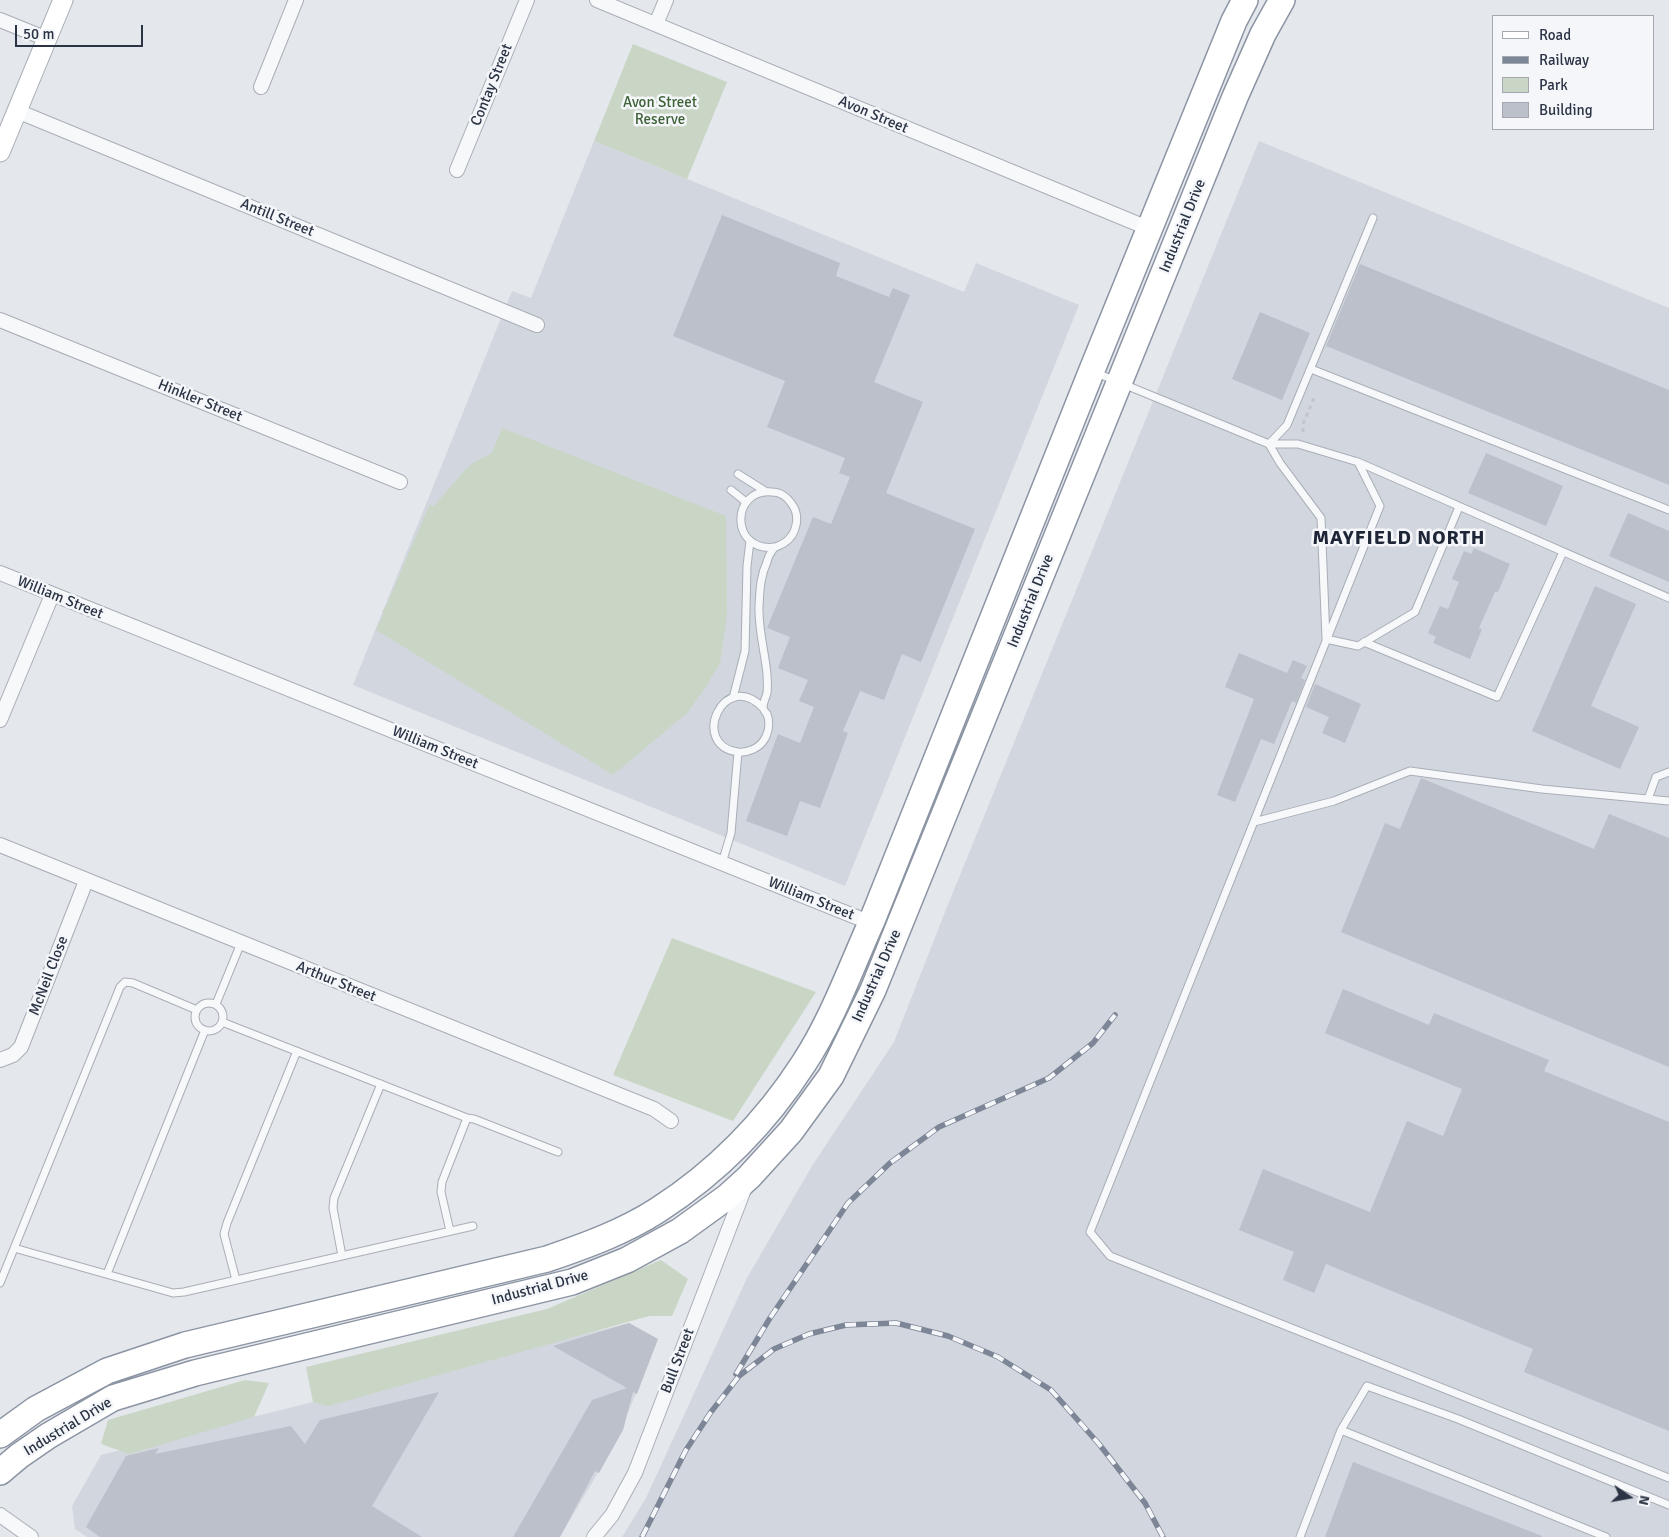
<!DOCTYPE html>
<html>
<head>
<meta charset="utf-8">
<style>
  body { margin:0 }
  #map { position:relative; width:1669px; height:1537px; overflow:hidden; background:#e4e7ec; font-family:Signika,sans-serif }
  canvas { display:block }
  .legend { position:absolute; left:1492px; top:15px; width:162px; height:115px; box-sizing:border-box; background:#f4f6f9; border:1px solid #a4a8b1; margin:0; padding:6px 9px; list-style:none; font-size:15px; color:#2b3445 }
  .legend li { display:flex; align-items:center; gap:10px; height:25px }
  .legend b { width:25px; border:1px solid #a4a8b1 }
  .north { position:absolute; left:1604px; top:1472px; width:50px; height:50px; -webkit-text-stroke:4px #f4f6f9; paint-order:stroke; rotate:102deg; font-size:14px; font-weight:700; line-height:20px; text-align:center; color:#2b3445 }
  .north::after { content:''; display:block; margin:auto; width:18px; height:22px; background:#2b3445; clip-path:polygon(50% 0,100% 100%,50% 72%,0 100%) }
  .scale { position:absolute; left:15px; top:25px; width:128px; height:22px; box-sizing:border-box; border:2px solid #2b3445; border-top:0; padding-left:6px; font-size:15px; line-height:18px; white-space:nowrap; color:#2b3445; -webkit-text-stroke:4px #f4f6f9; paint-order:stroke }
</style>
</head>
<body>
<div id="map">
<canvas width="1669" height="1537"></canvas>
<ul class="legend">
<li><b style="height:6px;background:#fff"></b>Road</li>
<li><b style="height:6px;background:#7d8696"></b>Railway</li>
<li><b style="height:14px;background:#c9d6c5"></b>Park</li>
<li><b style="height:14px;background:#bbc0ca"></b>Building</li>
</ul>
<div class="north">N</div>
<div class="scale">50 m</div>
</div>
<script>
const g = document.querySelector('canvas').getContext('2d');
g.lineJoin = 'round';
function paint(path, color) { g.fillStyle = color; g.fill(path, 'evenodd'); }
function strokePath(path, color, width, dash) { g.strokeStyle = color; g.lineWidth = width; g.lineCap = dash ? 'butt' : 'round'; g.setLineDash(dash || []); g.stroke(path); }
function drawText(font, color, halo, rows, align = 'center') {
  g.font = font + ' Signika,sans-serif'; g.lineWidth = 5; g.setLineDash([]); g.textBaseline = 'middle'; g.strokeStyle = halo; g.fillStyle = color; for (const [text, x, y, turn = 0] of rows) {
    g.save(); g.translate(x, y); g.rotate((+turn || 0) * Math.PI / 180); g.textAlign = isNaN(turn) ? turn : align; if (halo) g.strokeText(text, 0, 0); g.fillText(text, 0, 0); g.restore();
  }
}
paint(new Path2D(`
  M594 141 964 292 976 263 1079 305 845 886 353 685 512 291 531 298Z
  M1259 141 1669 308V1537H622L646 1498 747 1278 812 1166 894 1042 947 907Z
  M629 1323 658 1339 627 1415 623 1430 560 1537H87L75 1529 72 1506 101 1455Z`), '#d2d6de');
paint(new Path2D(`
  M633 44 727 82 687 179 594 141Z
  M502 428 726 516 727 615 720 663 705 688 687 713 613 775 376 630 384 613 382 612 387 604 430 504 433 507 465 470 473 463 492 453Z
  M672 938 816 992 733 1121 613 1075Z
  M661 1260 688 1279 672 1316H649L328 1406 313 1402 306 1367 547 1309Z
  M245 1380 269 1383 254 1417 129 1454 101 1444 108 1420Z`), '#c9d6c5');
paint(new Path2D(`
  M722 215 840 263 836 276 889 297 893 288 910 295 874 382 923 402 886 493 975 529 921 662 902 654 884 700 860 691 843 731 848 733 820 808 800 801 787 836 746 821 778 734 800 743 814 707 799 701 808 680 778 668 790 637 767 628 813 517 831 524 850 477 839 473 845 458 767 427 785 381 673 336Z
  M1360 264 1669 390V485L1326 346Z
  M1260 312 1310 333 1282 400 1232 379Z
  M1486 453 1563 486 1546 526 1468 493Z
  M1628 513 1669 531V582L1609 556Z
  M1474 548 1510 564 1498 592H1495L1479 628 1482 629 1470 659 1433 643 1436 637 1428 633 1440 606 1448 609 1459 582 1452 579 1464 551 1471 554Z
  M1595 586 1636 604 1591 706 1639 727 1620 769 1532 731Z
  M1239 653 1287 673 1293 660 1307 666 1301 678 1305 680 1296 703 1292 701 1274 744 1261 739 1235 802 1217 795 1254 699 1225 687Z
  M1315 684 1361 704 1345 743 1322 733 1329 717 1306 707Z
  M1421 778 1594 849 1609 814 1669 838V1067L1341 932 1385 823 1400 829Z
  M1343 989 1429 1025 1434 1013 1549 1060 1544 1071 1669 1122V1431L1524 1372 1533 1349 1326 1264 1314 1293 1283 1280 1294 1252 1239 1230 1263 1169 1370 1212 1407 1121 1443 1136 1462 1089 1325 1033Z
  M629 1323 658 1339 637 1394 633 1392 623 1430 599 1473 595 1471 560 1537H513L592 1400 627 1388 553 1346Z
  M439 1392 372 1506 422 1537H100L86 1527 126 1456 159 1448 155 1454 291 1426 305 1444 320 1420Z
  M1353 1462 1542 1536V1537H1325Z`), '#bbc0ca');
const lane = new Path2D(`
  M1373 218 1287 425 1269 444 1280 463 1321 518 1326 639 1358 646 1415 612 1459 507
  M1311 369 1669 510
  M1094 372 1269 444H1298L1358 462 1380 506 1090 1232 1110 1256 1669 1478
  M1358 462 1669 598
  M738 474 765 491
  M731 490 746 502
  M1364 642 1497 697 1563 552
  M733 698 745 651 747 566 750 541
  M763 708C724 667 689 746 738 752 748 753 759 748 764 740 769 732 770 722 767 714 766 713 763 709 763 707 763 703 766 697 767 693 768 687 767 680 767 674 765 652 758 629 759 606 760 590 760 577 767 562 768 557 771 552 774 548 777 546 781 545 784 543 797 535 801 515 791 503 787 497 780 492 772 492 730 488 730 553 775 547
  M1648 799 1656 777 1669 772
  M1254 822 1334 801 1410 771 1542 789 1669 801
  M722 863 731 833 738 752
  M195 1017a14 14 0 1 1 28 0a14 14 0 1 1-28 0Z
  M216 1004 241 943
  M222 1022 467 1118 474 1119 558 1152
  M450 1231 441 1192 442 1182 467 1118
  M14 1248 173 1293 184 1292 473 1226
  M342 1256 333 1208 334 1198 381 1084
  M107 1274 205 1030
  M236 1280 224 1234 227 1223 297 1051
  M0 1283 120 987 125 982 133 983 197 1010
  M1341 1430 1367 1386 1458 1419 1669 1505
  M1300 1537 1341 1430 1606 1537`);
const street = new Path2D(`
  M597 0 1150 229
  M0 20 47 39
  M656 24 666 0
  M261 87 296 0
  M17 111 537 325
  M457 170 527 0
  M0 320 400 482
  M0 573 871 923
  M0 720 52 595
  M0 845 654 1109 671 1121
  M0 1060 13 1055 21 1047 86 881
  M0 1515 31 1537
  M594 1537 612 1515 635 1473 745 1187`);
const secondary = new Path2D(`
  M0 152 63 0`);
const highway = new Path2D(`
  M0 1435 36 1409 107 1371 185 1345 547 1259C585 1246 624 1232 658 1210 717 1172 766 1122 804 1063 832 1020 850 970 871 923L1092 370 1234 21 1245 0
  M0 1472 19 1456 48 1436 113 1398 195 1373 572 1282 627 1260 680 1231 727 1197 749 1177 791 1131 831 1076 873 990 1235 97 1263 34 1282 0`);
strokePath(lane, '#a9aeb7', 9);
strokePath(street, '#a9aeb7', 16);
strokePath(secondary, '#a9aeb7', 21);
strokePath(highway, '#8b94a3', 28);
strokePath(new Path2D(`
  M1303 432V424L1314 398`), '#c2c5cb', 3, [4, 4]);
strokePath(lane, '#f7f8fa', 7);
strokePath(street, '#f7f8fa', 14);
strokePath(secondary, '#fff', 19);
strokePath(highway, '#fff', 25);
const rail = new Path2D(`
  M736 1374 770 1318 848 1203 890 1163 939 1127 1049 1078 1093 1043 1115 1015
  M642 1537 686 1450 711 1412 739 1376 774 1349 809 1334 846 1325 896 1323 948 1336 998 1357 1051 1390 1099 1444 1145 1503 1163 1537`);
strokePath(rail, '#7d8696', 5.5);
strokePath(rail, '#f4f6f9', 4, [11]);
drawText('15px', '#2b3445', '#f4f6f9', [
  ["Contay Street",492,85,-68],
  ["Avon Street",873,115,23],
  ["Antill Street",277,218,22],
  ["Industrial Drive",1183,226,-68],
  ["Hinkler Street",200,401,22],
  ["William Street",60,598,22],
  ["Industrial Drive",1031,601,-68],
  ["William Street",435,748,22],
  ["William Street",811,899,22],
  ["McNeil Close",49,976,-69],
  ["Industrial Drive",877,976,-66],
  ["Arthur Street",336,982,22],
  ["Industrial Drive",540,1288,-15],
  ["Bull Street",678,1361,-69],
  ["Industrial Drive",68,1427,-31]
]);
drawText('15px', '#3f6138', '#f4f6f9', [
  ["Avon Street",660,103],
  ["Reserve",660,120]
]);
g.letterSpacing = '1px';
drawText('bold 20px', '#1d2536', '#f4f6f9', [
  ["MAYFIELD NORTH",1399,539]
]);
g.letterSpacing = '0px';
</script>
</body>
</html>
